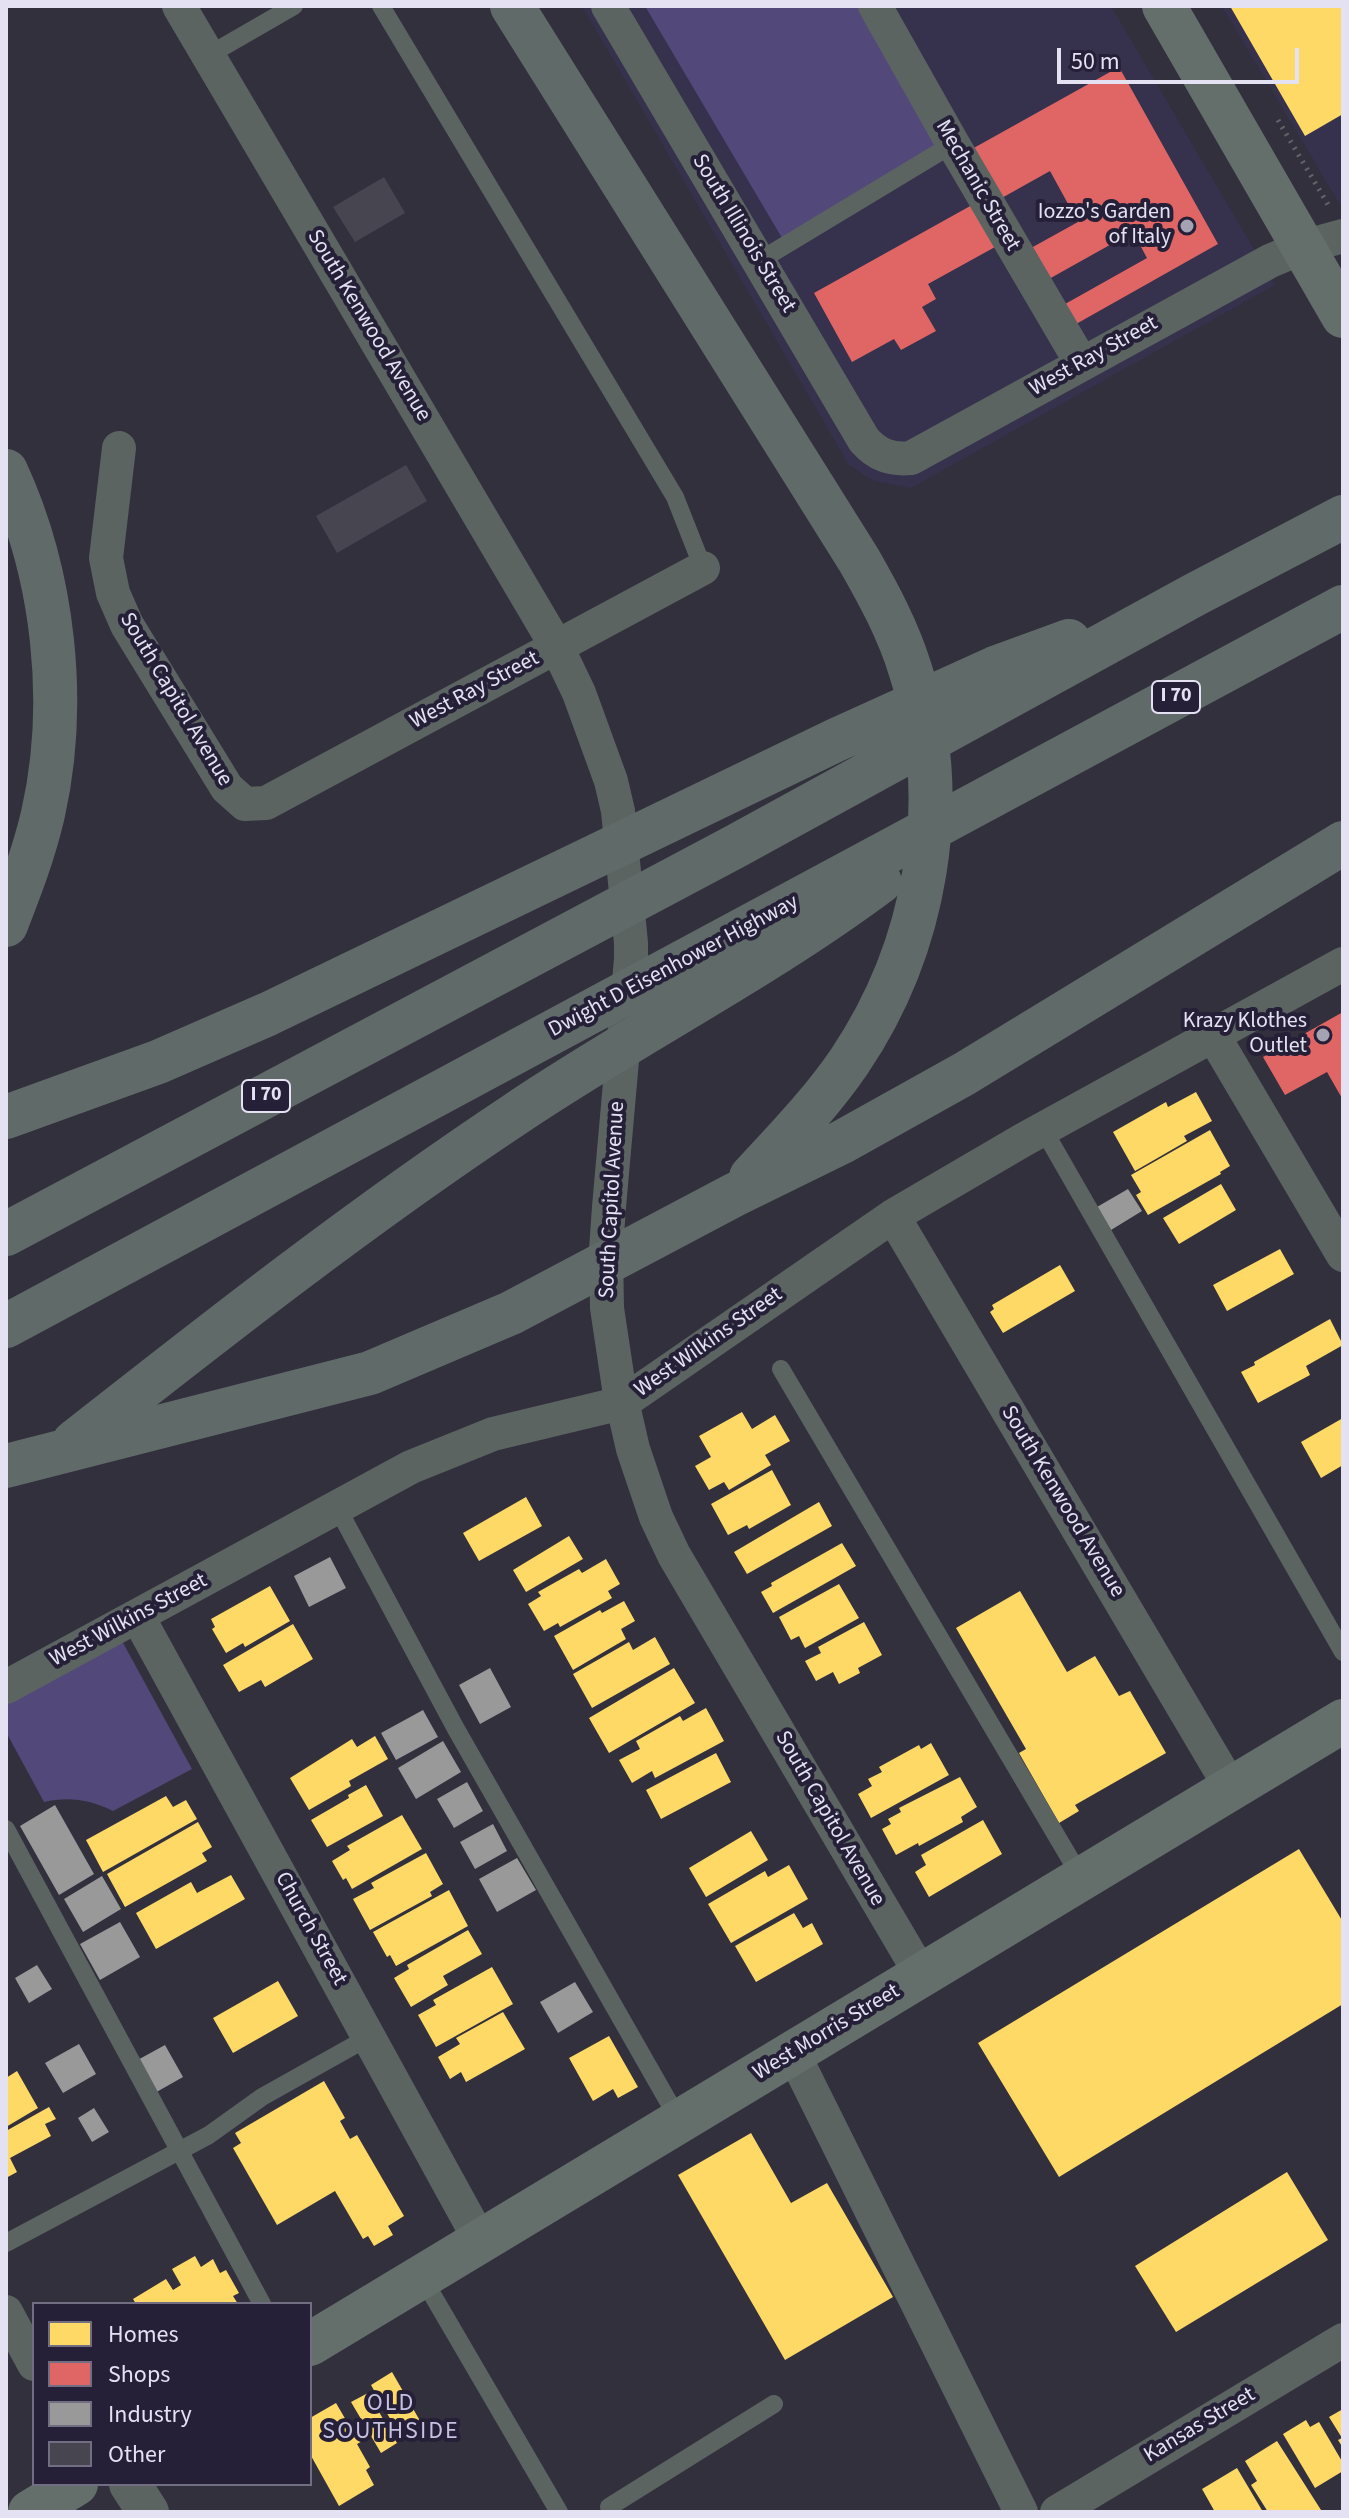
<!DOCTYPE html>
<html>
<head>
<meta charset="utf-8">
<style>
  body { margin:0 }
  #map { position:relative; width:1349px; height:2518px; overflow:hidden; background:#32303d; font-family:"Source Sans 3",sans-serif }
  canvas { display:block }
  .frame { position:absolute; inset:0; border:8px solid #e3e1f2; pointer-events:none }
  .legend { position:absolute; left:32px; top:2302px; width:280px; height:184px; box-sizing:border-box; background:#252038; border:2px solid #716d82; margin:0; padding:10px 14px; list-style:none; font-size:24px; color:#e3e1f2 }
  .legend li { display:flex; align-items:center; gap:16px; height:40px }
  .legend b { width:40px; border:2px solid #716d82 }
  .scale { position:absolute; left:1057px; top:48px; width:242px; height:36px; box-sizing:border-box; border:4px solid #e3e1f2; border-top:0; padding-left:10px; font-size:24px; line-height:28px; white-space:nowrap; color:#e3e1f2; -webkit-text-stroke:6px #252038; paint-order:stroke }
</style>
</head>
<body>
<div id="map">
<canvas width="1349" height="2518"></canvas>
<div class="frame"></div>
<ul class="legend">
<li><b style="height:22px;background:#ffd966"></b>Homes</li>
<li><b style="height:22px;background:#e06666"></b>Shops</li>
<li><b style="height:22px;background:#999"></b>Industry</li>
<li><b style="height:22px;background:#464550"></b>Other</li>
</ul>
<div class="scale">50 m</div>
</div>
<script>
const g = document.querySelector('canvas').getContext('2d');
g.lineJoin = 'round';
function paint(path, color) { g.fillStyle = color; g.fill(path, 'evenodd'); }
function strokePath(path, color, width, dash) { g.strokeStyle = color; g.lineWidth = width; g.lineCap = dash ? 'butt' : 'round'; g.setLineDash(dash || []); g.stroke(path); }
function drawText(font, color, halo, rows, align = 'center') {
  g.font = font + ' "Source Sans 3",sans-serif'; g.lineWidth = 8; g.setLineDash([]); g.textBaseline = 'middle'; g.strokeStyle = halo; g.fillStyle = color; for (const [text, x, y, turn = 0] of rows) {
    g.save(); g.translate(x, y); g.rotate((+turn || 0) * Math.PI / 180); g.textAlign = isNaN(turn) ? turn : align; if (halo) g.strokeText(text, 0, 0); g.fillText(text, 0, 0); g.restore();
  }
}
paint(new Path2D(`
  M582 6H1111L1275 285 911 488 874 481 849 465Z
  M1222 6H1343V210Z`), '#36314d');
paint(new Path2D(`
  M645 6H858L940 145 782 238Z
  M122 1641 192 1769 113 1811C91 1800 69 1796 44 1802L6 1732V1705Z`), '#52487a');
paint(new Path2D(`
  M1230 6H1343V114L1305 136Z
  M1196 1092 1212 1121 1184 1136 1187 1141 1135 1171 1113 1132 1166 1102 1168 1107Z
  M1210 1130 1230 1166 1220 1172 1221 1174 1148 1215 1136 1195 1141 1192 1131 1175Z
  M1221 1184 1236 1210 1179 1244 1163 1218Z
  M1280 1249 1294 1274 1227 1311 1213 1285Z
  M1060 1265 1075 1291 1003 1333 990 1312 994 1309 992 1305Z
  M1330 1319 1343 1345 1306 1366 1310 1375 1258 1403 1241 1372 1255 1365 1254 1362Z
  M742 1412 752 1429 775 1415 790 1441 765 1455 771 1465 729 1490 724 1482 709 1490 695 1466 711 1457 699 1436Z
  M1343 1418V1465L1321 1478 1301 1442Z
  M772 1470 791 1505 749 1529 747 1525 728 1535 711 1504Z
  M526 1497 542 1526 479 1561 463 1533Z
  M819 1502 832 1526 747 1574 734 1552Z
  M569 1536 583 1559 526 1592 513 1570Z
  M842 1543 856 1566 773 1613 761 1592 772 1586 771 1583Z
  M606 1559 620 1584 608 1591 612 1598 560 1627 558 1623 544 1631 528 1604 541 1596 538 1592 579 1569 582 1573Z
  M839 1584 859 1618 805 1648 799 1636 791 1640 779 1617Z
  M270 1586 290 1621 245 1647 243 1643 226 1653 212 1629 215 1627 211 1619Z
  M1020 1591 1067 1672 1095 1656 1119 1696 1130 1691 1166 1753 1075 1805 1079 1811 1059 1823 1019 1753 1026 1749 956 1628Z
  M624 1601 635 1621 621 1629 626 1639 573 1670 554 1636 600 1610 602 1613Z
  M864 1622 882 1655 858 1668 860 1673 839 1684 833 1672 816 1681 805 1661 821 1653 818 1647Z
  M293 1624 313 1659 265 1687 261 1680 239 1692 223 1665Z
  M655 1637 670 1664 592 1708 573 1674 629 1642 633 1650Z
  M674 1668 695 1703 609 1753 589 1718Z
  M706 1708 724 1741 655 1778 652 1771 632 1783 619 1760 640 1749 636 1741 680 1716 683 1721Z
  M375 1736 388 1759 349 1781 351 1786 309 1810 290 1778 352 1739 357 1747Z
  M931 1743 949 1775 871 1818 858 1794 872 1786 868 1779 882 1772 879 1767 919 1745 921 1749Z
  M716 1753 731 1782 661 1819 646 1790Z
  M960 1777 977 1807 961 1817 963 1822 919 1846 918 1843 896 1855 882 1829 891 1824 888 1819 901 1812 899 1808Z
  M366 1785 383 1816 327 1847 311 1820 349 1798 348 1795Z
  M166 1796 173 1807 186 1800 197 1819 103 1872 86 1840Z
  M402 1815 422 1849 352 1889 346 1878 343 1880 332 1861 350 1850 347 1846Z
  M983 1820 1002 1854 929 1897 915 1872 926 1865 921 1855Z
  M198 1822 212 1847 202 1853 207 1861 125 1907 107 1874Z
  M751 1831 768 1860 706 1897 689 1868Z
  M1299 1849 1343 1922V2004L1059 2177 978 2043Z
  M426 1853 443 1884 430 1892 432 1896 370 1930 353 1899 374 1888 371 1883Z
  M789 1865 808 1899 731 1943 708 1904 765 1871 768 1877Z
  M231 1875 245 1899 156 1949 136 1913 191 1882 197 1893Z
  M449 1890 468 1926 396 1966 390 1955 387 1957 373 1932Z
  M794 1913 803 1928 812 1923 823 1944 756 1982 735 1946Z
  M468 1930 482 1954 443 1976 448 1985 411 2007 394 1978 409 1969 407 1965Z
  M492 1967 513 2004 436 2047 418 2015 436 2005 433 2000Z
  M278 1981 298 2016 233 2053 213 2018Z
  M503 2012 525 2049 466 2082 461 2072 450 2079 438 2057 460 2044 456 2038Z
  M609 2036 638 2087 618 2098 613 2089 593 2101 569 2058Z
  M17 2071 38 2108 6 2127V2078Z
  M324 2081 345 2118 340 2121 350 2139 357 2135 404 2216 388 2226 393 2235 374 2246 368 2236 363 2239 335 2191 277 2225 233 2148 241 2143 235 2133Z
  M49 2107 56 2119 45 2124 51 2136 10 2158 17 2172 6 2178V2131Z
  M751 2133 791 2203 827 2183 893 2297 785 2360 678 2175Z
  M1287 2172 1328 2240 1176 2332 1135 2266Z
  M195 2256 201 2267 213 2259 220 2273 226 2270 239 2293 233 2296 238 2304H136L133 2299 166 2279 173 2290 181 2285 172 2269Z
  M392 2372 423 2426 401 2438 371 2385Z
  M368 2393 397 2443 381 2453 351 2402Z
  M336 2403 350 2427 357 2423 366 2439 357 2444 370 2467 366 2470 374 2485 339 2506 310 2454V2418Z
  M1343 2409V2448L1338 2440 1342 2438 1329 2417Z
  M1306 2420 1310 2427 1319 2422 1343 2463V2471L1315 2488 1283 2434Z
  M1277 2441 1321 2510 1318 2512H1268L1251 2485 1257 2481 1245 2461Z
  M1237 2468 1263 2512H1215L1202 2489Z`), '#ffd966');
paint(new Path2D(`
  M1119 67 1218 244 1069 328 1058 308 1147 258 1133 232 1040 284 1022 253 1078 222 1050 171 991 204 963 154Z
  M972 205 995 247 928 284 936 299 922 307 936 331 901 350 894 339 852 362 814 293Z
  M1343 1012V1100L1327 1072 1285 1095 1263 1057Z`), '#e06666');
paint(new Path2D(`
  M1128 1189 1142 1211 1111 1230 1097 1207Z
  M330 1557 346 1588 309 1607 294 1576Z
  M490 1668 511 1707 480 1724 459 1685Z
  M423 1710 438 1737 396 1760 381 1733Z
  M443 1741 461 1772 416 1799 398 1768Z
  M467 1782 483 1811 454 1828 437 1799Z
  M55 1805 94 1874 59 1895 20 1826Z
  M493 1824 507 1851 475 1869 460 1842Z
  M517 1858 536 1890 497 1912 479 1879Z
  M102 1876 121 1909 83 1932 64 1899Z
  M120 1922 140 1957 100 1980 80 1944Z
  M37 1965 52 1989 29 2003 15 1978Z
  M575 1982 593 2012 558 2033 540 2002Z
  M79 2044 96 2074 63 2093 45 2063Z
  M165 2045 183 2077 153 2094 134 2062Z
  M94 2108 109 2132 92 2142 78 2118Z`), '#999');
paint(new Path2D(`
  M384 177 405 213 355 242 333 207Z
  M406 465 427 501 337 553 316 516Z`), '#464550');
strokePath(new Path2D(`
  M1278 120 1330 208`), '#616567', 5, [2, 6]);
strokePath(new Path2D(`
  M381 6 675 497 703 568
  M209 55 294 6
  M759 261 953 144
  M1043 1129 1343 1652
  M781 1369 1082 1879
  M337 1507 456 1729 680 2122
  M6 1829 262 2304
  M6 2243 209 2135 262 2097 369 2037
  M422 2277 559 2512
  M609 2507 774 2404`), '#5b6461', 18);
strokePath(new Path2D(`
  M179 6 557 647 579 693 611 781 618 811 631 943V959L609 1207 606 1250 607 1308 619 1388 633 1449 656 1517 674 1555 922 1976
  M608 6 864 440C877 455 891 460 911 458L1270 261 1303 247 1343 236
  M875 6 953 144 1082 364
  M119 448 106 558 113 593 127 625 227 788 245 804 266 803 703 568
  M1213 1035 1343 1255
  M893 1216 1231 1788
  M138 1617 481 2242
  M6 1687 411 1467 493 1434 622 1403 893 1216 1023 1140 1343 964
  M793 2053 1021 2512
  M6 2312 34 2364
  M1057 2512 1343 2340`), '#5b6461', 34);
strokePath(new Path2D(`
  M130 2484 148 2512`), '#5b6461', 42);
strokePath(new Path2D(`
  M1164 6 1343 316
  M310 2344 1343 1721
  M30 2512 76 2484`), '#646f6b', 44);
strokePath(new Path2D(`
  M512 6 859 560C879 595 898 630 910 669 953 800 926 948 849 1062 821 1103 785 1140 751 1177
  M6 471C54 575 68 703 43 814 34 853 20 889 6 925
  M6 1117 158 1062 268 1014 836 740 995 668 1069 641
  M6 1234 736 846 1194 595 1343 517
  M6 1326 1343 607
  M74 1442C219 1328 363 1215 517 1113 636 1033 765 968 880 882
  M6 1466 370 1373 511 1313 734 1195 842 1142 964 1074 1343 843`), '#606b69', 44);
for (const [x, y, r, color] of [
  [1187,226,8,"#a5a3b3"],
  [1323,1035,8,"#a5a3b3"]
]) { const dot = new Path2D(); dot.arc(x, y, r, 0, 2 * Math.PI); g.fillStyle = color; g.fill(dot); strokePath(dot, '#252038', 3); }
for (const [x, y, w] of [
  [1176,697,48],
  [266,1096,48]
]) { const box = new Path2D(); box.roundRect(x - w / 2, y - 16, w, 32, 6); g.fillStyle = '#252038'; g.fill(box); strokePath(box, '#e3e1f2', 2); }
drawText('bold 20px', '#e3e1f2', null, [
  ["I 70",1176,697],
  ["I 70",266,1096]
]);
drawText('22px', '#e3e1f2', '#252038', [
  ["Mechanic Street",977,186,60],
  ["South Illinois Street",743,234,59],
  ["South Kenwood Avenue",368,326,59],
  ["West Ray Street",1094,357,-29],
  ["West Ray Street",475,691,-28],
  ["South Capitol Avenue",175,700,59],
  ["Dwight D Eisenhower Highway",674,967,-28],
  ["South Capitol Avenue",613,1200,-87],
  ["West Wilkins Street",709,1343,-35],
  ["South Kenwood Avenue",1062,1502,59],
  ["West Wilkins Street",129,1621,-28],
  ["South Capitol Avenue",829,1819,60],
  ["Church Street",310,1929,61],
  ["West Morris Street",827,2033,-31],
  ["Kansas Street",1200,2426,-31]
]);
drawText('22px', '#e3e1f2', '#252038', [
  ["Iozzo's Garden",1171,213],
  ["of Italy",1171,238],
  ["Krazy Klothes",1307,1022],
  ["Outlet",1307,1047]
], 'right');
g.letterSpacing = '2px';
drawText('24px', '#c6c1e1', '#252038', [
  ["OLD",391,2405],
  ["SOUTHSIDE",391,2433]
]);
g.letterSpacing = '0px';
</script>
</body>
</html>
